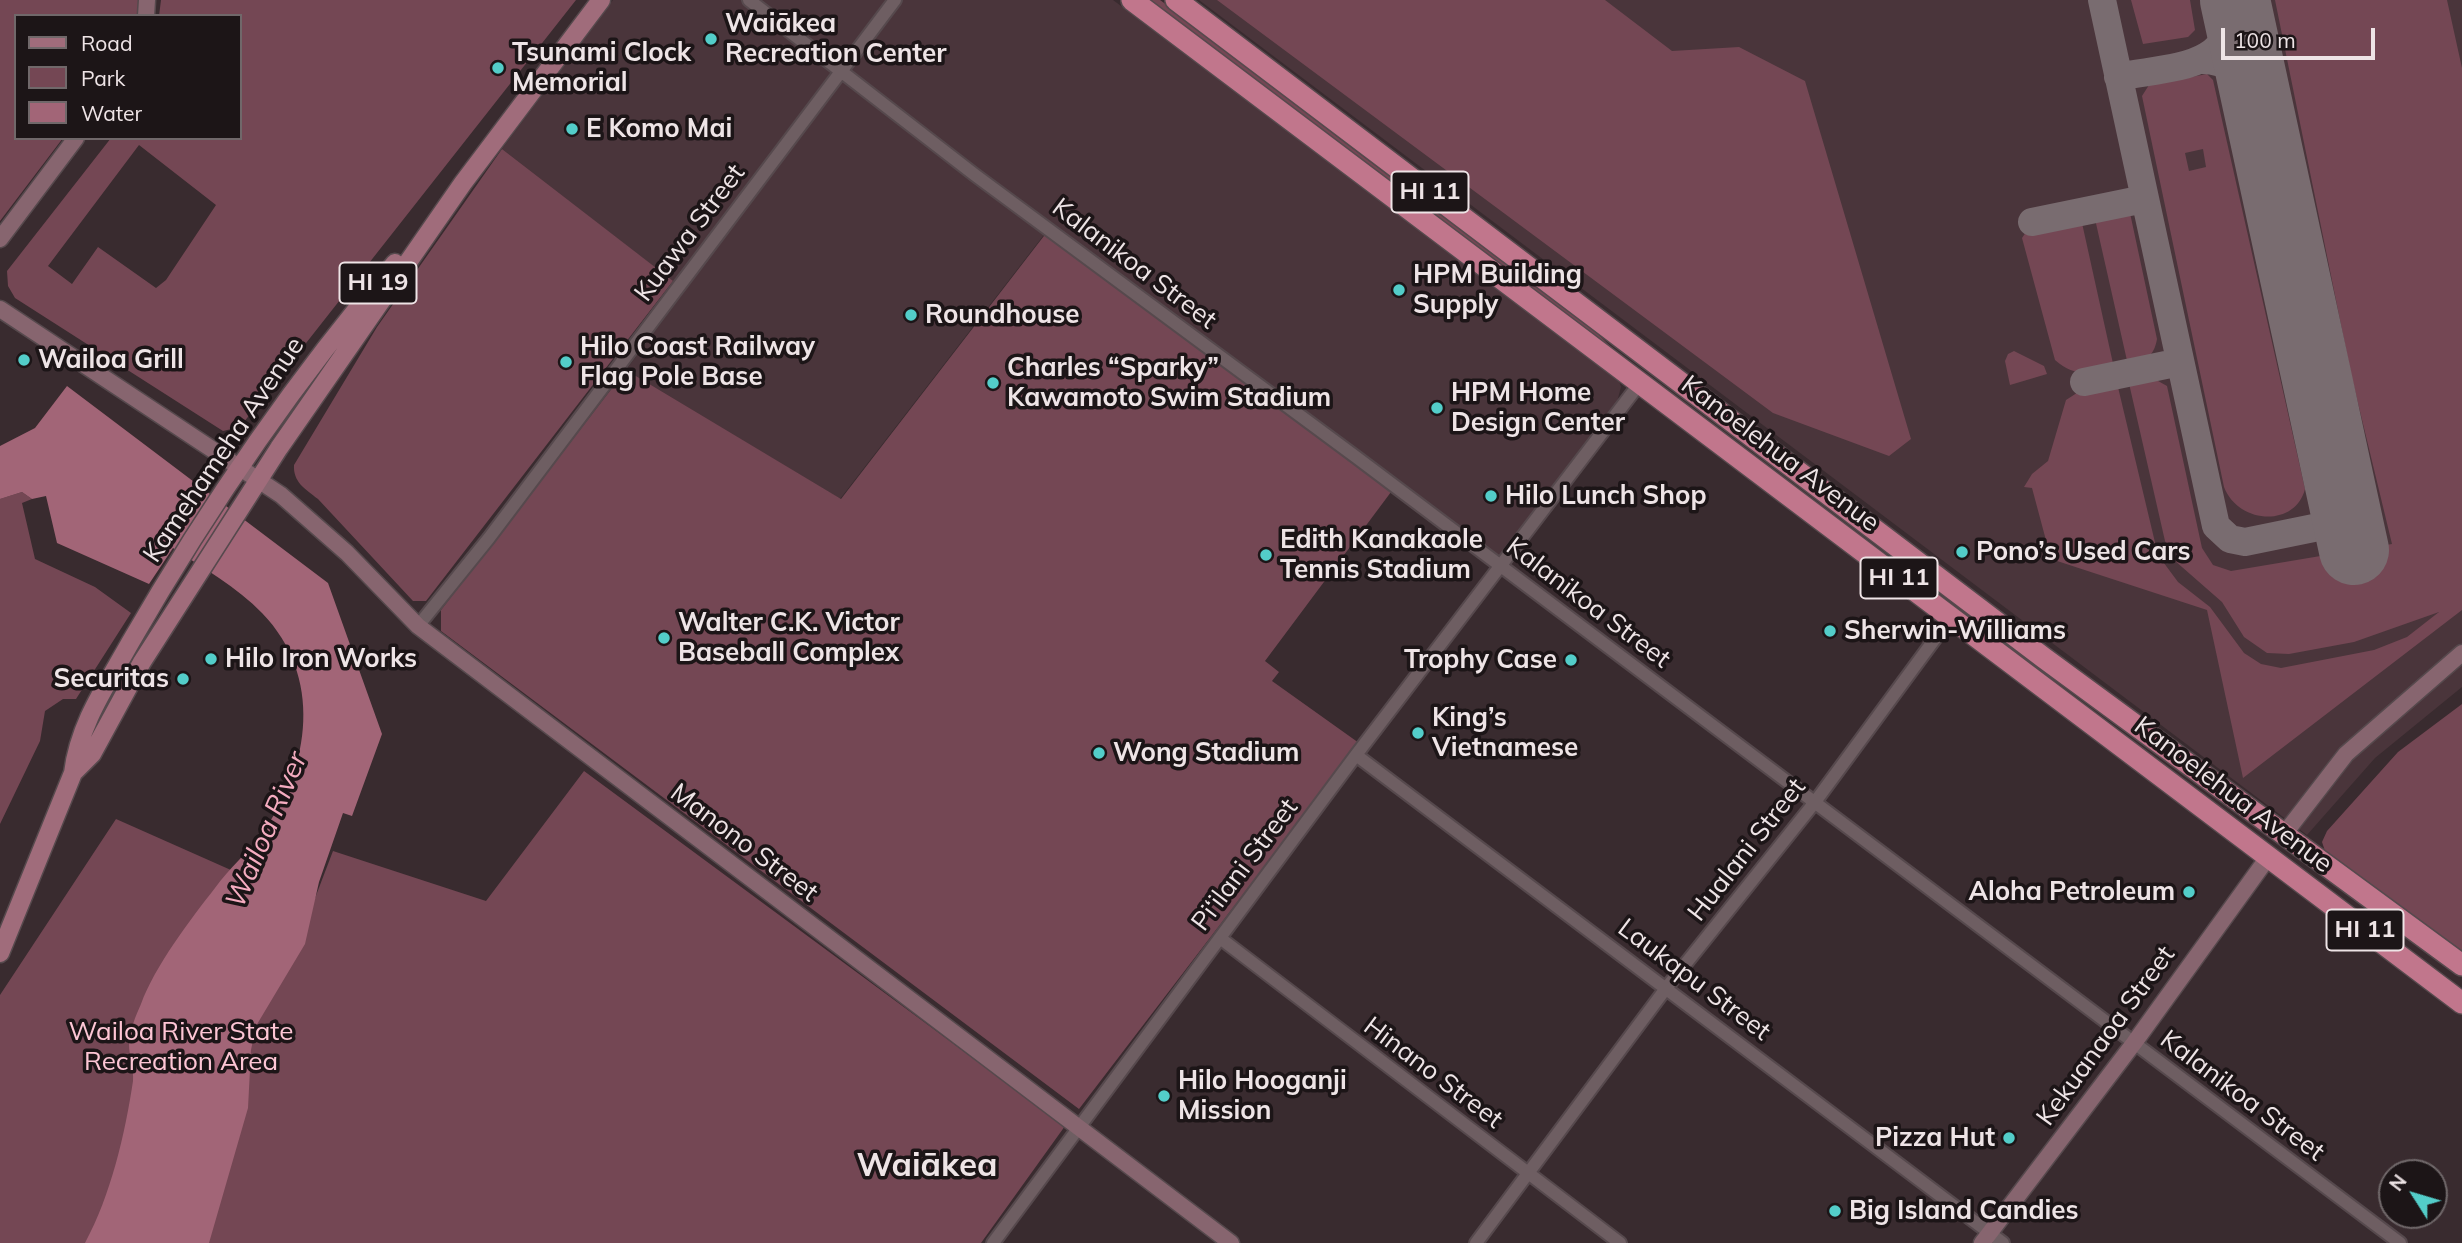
<!DOCTYPE html>
<html>
<head>
<meta charset="utf-8">
<style>
  body { margin:0 }
  #map { position:relative; width:2462px; height:1243px; overflow:hidden; background:#392b2f; font-family:Mulish,sans-serif }
  canvas { display:block }
  .legend { position:absolute; left:14px; top:14px; width:228px; height:126px; box-sizing:border-box; background:#1c1517; border:2px solid #70686a; margin:0; padding:9px 12px; list-style:none; font-size:21px; color:#eee4e6 }
  .legend li { display:flex; align-items:center; gap:14px; height:35px }
  .legend b { width:35px; border:2px solid #70686a }
  .north { position:absolute; left:2378px; top:1159px; width:70px; height:70px; box-sizing:border-box; background:#1c1517; border:2px solid #70686a; border-radius:50%; rotate:307deg; font-size:19px; font-weight:700; line-height:28px; text-align:center; color:#eee4e6 }
  .north::after { content:''; display:block; margin:auto; width:24px; height:32px; background:#53cdc9; clip-path:polygon(50% 0,100% 100%,50% 72%,0 100%) }
  .scale { position:absolute; left:2221px; top:28px; width:154px; height:32px; box-sizing:border-box; border:4px solid #eee4e6; border-top:0; padding-left:9px; font-size:21px; line-height:24px; white-space:nowrap; color:#eee4e6; -webkit-text-stroke:5px #1c1517; paint-order:stroke }
</style>
</head>
<body>
<div id="map">
<canvas width="2462" height="1243"></canvas>
<ul class="legend">
<li><b style="height:9px;background:#a06c7b"></b>Road</li>
<li><b style="height:19px;background:#744754"></b>Park</li>
<li><b style="height:19px;background:#a26577"></b>Water</li>
</ul>
<div class="north">N</div>
<div class="scale">100 m</div>
</div>
<script>
const g = document.querySelector('canvas').getContext('2d');
g.lineJoin = 'round';
function paint(path, color) { g.fillStyle = color; g.fill(path, 'evenodd'); }
function strokePath(path, color, width, dash) { g.strokeStyle = color; g.lineWidth = width; g.lineCap = dash ? 'butt' : 'round'; g.setLineDash(dash || []); g.stroke(path); }
function drawText(font, color, halo, rows, align = 'center') {
  g.font = font + ' Mulish,sans-serif'; g.lineWidth = 7; g.setLineDash([]); g.textBaseline = 'middle'; g.strokeStyle = halo; g.fillStyle = color; for (const [text, x, y, turn = 0] of rows) {
    g.save(); g.translate(x, y); g.rotate((+turn || 0) * Math.PI / 180); g.textAlign = isNaN(turn) ? turn : align; if (halo) g.strokeText(text, 0, 0); g.fillText(text, 0, 0); g.restore();
  }
}
paint(new Path2D(`
  M613 0H1113L1618 378 1621 387 1617 402 1502 559 1050 227 840 499 626 370 685 291 502 149Z
  M1199 0H2462V687L2375 758 2307 835Z`), '#4a353b');
paint(new Path2D(`
  M0 0H139L137 16H16V138H63L0 221Z
  M161 0H576L240 427 223 431 15 298 8 286 7 271 111 138H240V16H159ZM139 145 216 205 166 280 156 288 98 247 72 284 48 266Z
  M1147 0H1160L1175 11C1258 75 1340 140 1424 202 1487 249 1558 291 1612 348Z
  M1217 0H1605L1672 51 1739 47 1805 81 1911 439 1889 456 1773 413Z
  M2131 0H2190L2195 30 2188 37 2143 44Z
  M2275 0H2447L2462 68V610L2243 778 2207 610 2051 559 2032 488 2024 487 2032 474 2048 461 2066 400 2083 389 2117 383 2158 555 2178 582 2210 607 2244 653 2261 664 2281 668 2374 650 2407 637 2439 612 2354 642 2289 654 2267 653 2244 637 2222 602 2174 560 2165 541 2128 379 2151 377 2167 386 2202 548 2213 565 2231 571 2392 544 2351 374Z
  M2207 74 2213 80 2305 489C2295 528 2238 524 2224 487L2142 96 2149 85ZM2203 149 2206 167 2189 171 2185 153Z
  M502 149 673 281 426 601H413L318 499C305 489 293 482 294 465L377 327Z
  M2126 212 2130 213 2157 339C2154 357 2145 361 2128 365L2095 219Z
  M2082 223 2114 368C2091 374 2074 377 2055 360L2022 238 2028 229Z
  M1047 232 1391 492 1265 661 1279 672 1272 681 1359 743 1079 1109 441 631V610L626 370 841 499Z
  M2014 351 2044 366 2047 374 2010 385 2005 361 2008 354Z
  M22 492 32 499 22 503 35 559 95 587 131 613 76 699H63L45 711 40 741 0 824V499Z
  M2462 704V956L2325 851 2322 842 2327 831 2398 752Z
  M584 771 1065 1126 981 1243H0V995L116 819 312 906 333 851 486 901Z`), '#744754');
paint(new Path2D(`
  M67 386 328 583 382 734 352 816 343 813 319 882 305 944 256 1026 251 1050 248 1108 209 1243H85C111 1195 125 1134 133 1081 134 1069 129 1057 129 1044 129 1032 136 1015 141 1004 155 966 190 920 215 888 229 868 249 852 263 832 311 766 323 676 262 613 237 587 203 568 173 548L149 584 57 543 46 496 32 499 22 492 0 499V446L35 428Z`), '#a26577');
strokePath(new Path2D(`
  M2102 0 2216 526 2230 539 2245 542 2348 521
  M2202 60C2230 60 2244 75 2256 100
  M2118 77C2172 66 2235 71 2233 0
  M2032 222 2144 199
  M2084 382 2180 362`), '#796c70', 28);
strokePath(new Path2D(`
  M2235 0 2354 550`), '#796c70', 70);
const street = new Path2D(`
  M749 0 975 175 1356 457 2400 1243
  M418 626 489 538 895 0
  M1356 755 2003 1243
  M1220 938 1620 1243
  M993 1243 1356 755 1640 383
  M1476 1243 1667 987 1815 802 1951 617`);
const secondary = new Path2D(`
  M146 16 147 0
  M0 239 76 138
  M0 309 281 495 347 553 418 626 1231 1243
  M2285 833 2346 754 2462 653
  M1982 1243 2134 1043 2269 856`);
const primary = new Path2D(`
  M73 773 92 754 142 662 279 448 463 183 601 0
  M0 953 73 773C79 724 106 686 130 643 207 509 295 380 395 263`);
const highway = new Path2D(`
  M1132 0 2462 1003
  M1176 0 2044 658 2462 965`);
strokePath(street, '#56494d', 16);
strokePath(secondary, '#56494d', 19);
strokePath(primary, '#56494d', 21);
strokePath(highway, '#56494d', 24);
strokePath(street, '#6e5e62', 12);
strokePath(secondary, '#87656f', 16);
strokePath(primary, '#a06c7b', 18);
strokePath(highway, '#c1768c', 21);
for (const [x, y, r, color] of [
  [711,39,7,"#53cdc9"],
  [498,68,7,"#53cdc9"],
  [572,129,7,"#53cdc9"],
  [1399,290,7,"#53cdc9"],
  [911,315,7,"#53cdc9"],
  [24,360,7,"#53cdc9"],
  [566,362,7,"#53cdc9"],
  [993,383,7,"#53cdc9"],
  [1437,408,7,"#53cdc9"],
  [1491,496,7,"#53cdc9"],
  [1962,552,7,"#53cdc9"],
  [1266,555,7,"#53cdc9"],
  [1830,631,7,"#53cdc9"],
  [664,638,7,"#53cdc9"],
  [211,659,7,"#53cdc9"],
  [1571,660,7,"#53cdc9"],
  [183,679,7,"#53cdc9"],
  [1418,733,7,"#53cdc9"],
  [1099,753,7,"#53cdc9"],
  [2189,892,7,"#53cdc9"],
  [1164,1096,7,"#53cdc9"],
  [2009,1138,7,"#53cdc9"],
  [1835,1211,7,"#53cdc9"]
]) { const dot = new Path2D(); dot.arc(x, y, r, 0, 2 * Math.PI); g.fillStyle = color; g.fill(dot); strokePath(dot, '#1c1517', 2.5); }
for (const [x, y, w] of [
  [1430,192,77],
  [378,283,77],
  [1899,578,77],
  [2365,930,77]
]) { const box = new Path2D(); box.roundRect(x - w / 2, y - 20.5, w, 41, 5); g.fillStyle = '#1c1517'; g.fill(box); strokePath(box, '#eee4e6', 2); }
drawText('bold 24px', '#eee4e6', null, [
  ["HI 11",1430,192],
  ["HI 19",378,283],
  ["HI 11",1899,578],
  ["HI 11",2365,930]
]);
drawText('bold 26px', '#eee4e6', '#1c1517', [
  ["Waiākea",725,24],
  ["Recreation Center",725,54],
  ["Tsunami Clock",512,53],
  ["Memorial",512,83],
  ["E Komo Mai",586,129],
  ["HPM Building",1413,275],
  ["Supply",1413,305],
  ["Roundhouse",925,315],
  ["Hilo Coast Railway",580,347],
  ["Flag Pole Base",580,377],
  ["Wailoa Grill",38,360],
  ["Charles “Sparky”",1007,368],
  ["Kawamoto Swim Stadium",1007,398],
  ["HPM Home",1451,393],
  ["Design Center",1451,423],
  ["Hilo Lunch Shop",1505,496],
  ["Edith Kanakaole",1280,540],
  ["Tennis Stadium",1280,570],
  ["Pono’s Used Cars",1976,552],
  ["Walter C.K. Victor",678,623],
  ["Baseball Complex",678,653],
  ["Sherwin-Williams",1844,631],
  ["Hilo Iron Works",225,659],
  ["Trophy Case",1557,660,"right"],
  ["Securitas",169,679,"right"],
  ["King’s",1432,718],
  ["Vietnamese",1432,748],
  ["Wong Stadium",1113,753],
  ["Aloha Petroleum",2175,892,"right"],
  ["Hilo Hooganji",1178,1081],
  ["Mission",1178,1111],
  ["Pizza Hut",1995,1138,"right"],
  ["Big Island Candies",1849,1211]
], 'left');
drawText('26px', '#eee4e6', '#1c1517', [
  ["Kuawa Street",690,233,-53],
  ["Kalanikoa Street",1134,264,37],
  ["Kamehameha Avenue",224,450,-56],
  ["Kanoelehua Avenue",1780,454,37],
  ["Kalanikoa Street",1588,603,37],
  ["Kanoelehua Avenue",2233,795,37],
  ["Manono Street",744,843,37],
  ["Hualani Street",1747,850,-52],
  ["Pi‘ilani Street",1245,865,-53],
  ["Laukapu Street",1694,980,37],
  ["Kekuanaoa Street",2106,1036,-54],
  ["Hinano Street",1433,1073,37],
  ["Kalanikoa Street",2242,1096,37]
]);
drawText('26px', '#fec6d5', '#1c1517', [
  ["Wailoa River State",181,1032],
  ["Recreation Area",181,1062]
]);
drawText('italic 28px', '#f5acc0', '#1c1517', [
  ["Wailoa River",267,830,-67]
]);
drawText('bold 33px', '#eee4e6', '#1c1517', [
  ["Waiākea",927,1166]
]);
</script>
</body>
</html>
